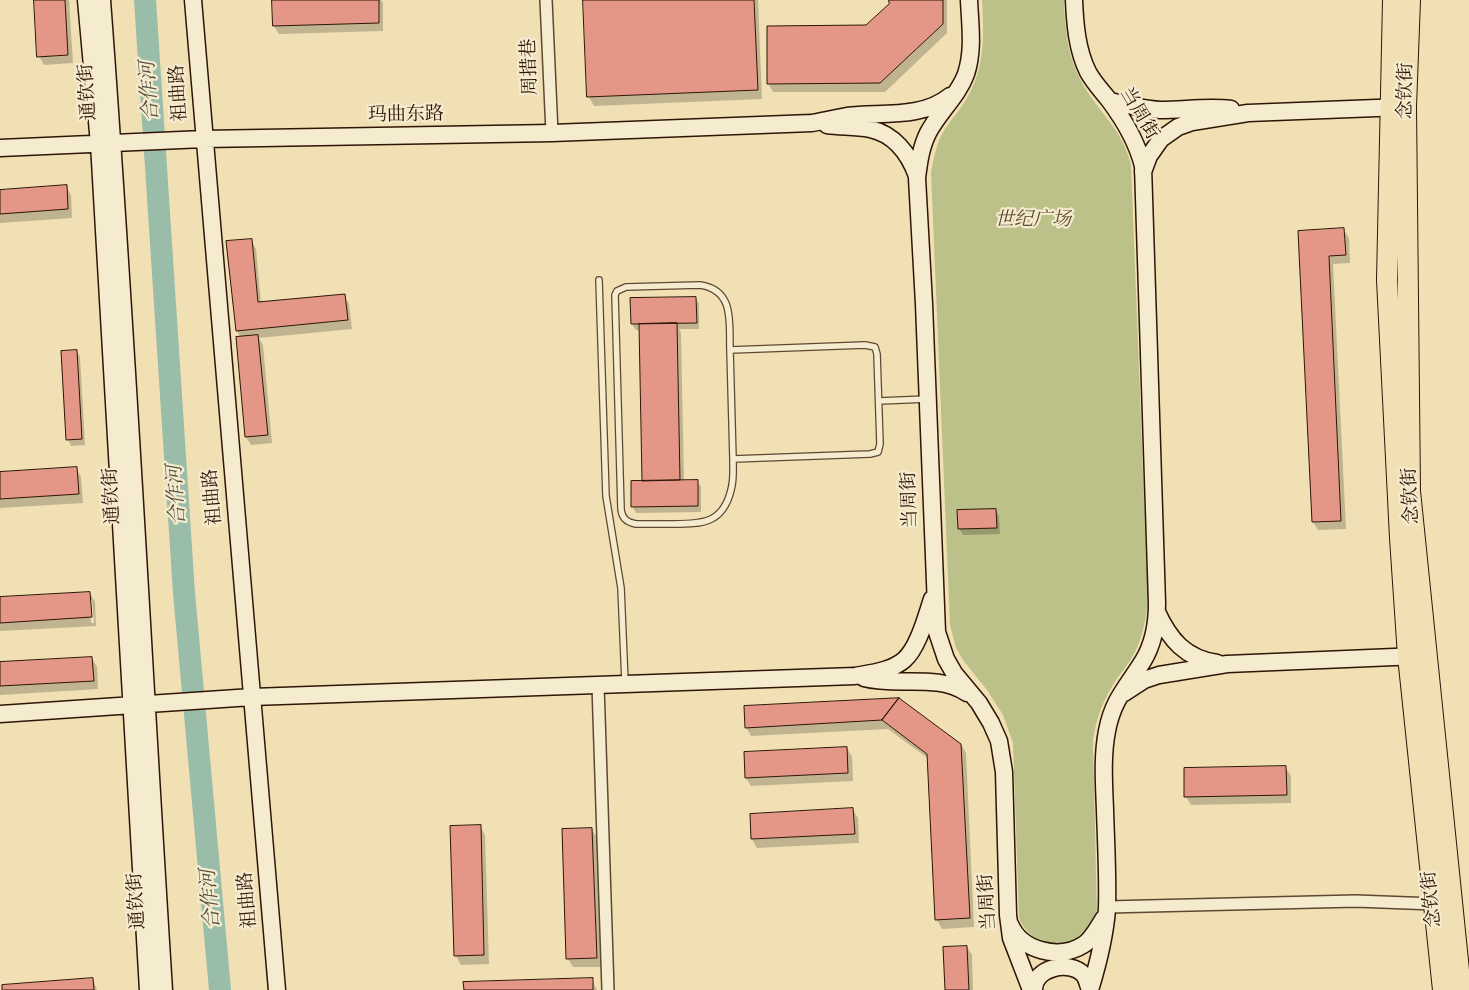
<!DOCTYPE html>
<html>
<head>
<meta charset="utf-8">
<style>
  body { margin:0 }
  canvas { display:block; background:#f0e0b3 }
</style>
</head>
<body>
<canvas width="1469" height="990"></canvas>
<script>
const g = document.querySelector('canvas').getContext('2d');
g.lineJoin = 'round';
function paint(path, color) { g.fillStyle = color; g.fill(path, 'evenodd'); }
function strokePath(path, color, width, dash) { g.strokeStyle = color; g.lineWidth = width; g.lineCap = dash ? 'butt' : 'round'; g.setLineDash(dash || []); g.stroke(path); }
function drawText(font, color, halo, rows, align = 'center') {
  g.font = font + ' "IM FELL English","Noto Serif SC",serif'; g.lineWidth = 4.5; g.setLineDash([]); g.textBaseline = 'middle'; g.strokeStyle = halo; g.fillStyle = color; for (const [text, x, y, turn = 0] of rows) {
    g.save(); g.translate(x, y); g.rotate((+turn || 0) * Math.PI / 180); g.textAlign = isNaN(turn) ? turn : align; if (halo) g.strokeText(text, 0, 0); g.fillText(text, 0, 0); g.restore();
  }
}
paint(new Path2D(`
  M982 0H1064C1065 27 1067 55 1080 79 1097 112 1122 127 1131 165L1148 600C1146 618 1143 636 1135 652 1130 662 1124 669 1118 677 1104 698 1096 717 1093 741L1097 917C1095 921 1093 926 1089 930 1069 954 1030 946 1019 918L1013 743 1003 715 987 690 963 660 956 648 950 625 931 172C934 158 936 142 945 129 953 117 963 107 969 94 985 65 984 32 982 0Z`), '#bcc18a');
paint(new Path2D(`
  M35 0H69L73 63 44 65 39 56Z
  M273 0H381L383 3V31L279 34 274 26Z
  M585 0H758L762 99 594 106 589 97Z
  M890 0H947V33L885 92H773L768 83 866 27 890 4Z
  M66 186 71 195 72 218 0 223V191Z
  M1344 230 1349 238 1350 263 1333 264 1346 529 1318 530 1313 522 1299 232Z
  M251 240 256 249 261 303 344 295 349 304 352 329 259 338 263 345 272 443 251 445 246 437 241 338 237 331 228 242Z
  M695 298 699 304V329H679L681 333 684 481H697L701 487V512L636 513 633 507 632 482H643L640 330H636L632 324Z
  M76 351 80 357 85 445 71 446 68 439Z
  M76 468 81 477 83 503 0 508V473Z
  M996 510 999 516 1000 534 963 535 959 528Z
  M90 593 95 602 96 626 0 631V599ZM90 600H92L94 623H91Z
  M92 658 97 667 98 689 0 695V664Z
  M899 699 961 744 966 753 974 927 942 929 937 920 929 759 888 729 751 736 746 727Z
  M847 748 852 757 853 781 751 786 746 778Z
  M1286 768 1291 776V803L1191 805 1186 797Z
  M853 810 858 818 859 843 757 848 752 839 751 815Z
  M480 826 485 835 489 964 461 965 456 956 452 827Z
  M592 829 597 838 601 967H573L568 959Z
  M967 947 972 955 973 990H946Z
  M93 979 97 990H3Z
  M592 980 597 990H465Z`), '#0003');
strokePath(new Path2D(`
  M145 0 184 593 220 990`), '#9abdaa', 22);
const building = new Path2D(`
  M34 0H65L68 55 37 57Z
  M272 0H379V23L273 26Z
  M583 0H754L758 90 587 97Z
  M889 0H943V24L880 83 767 84V26L866 25 889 4Z
  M67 185 68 209 0 214V190Z
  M1344 228 1346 255 1329 256 1341 521 1312 522 1298 231Z
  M252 239 258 302 345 294 348 320 236 331 226 241Z
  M696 297 697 323 631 324 630 298Z
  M677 323 680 480 642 481 639 324Z
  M258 335 268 435 245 437 236 337Z
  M77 350 82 439 66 440 61 351Z
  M77 467 79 494 0 499V472Z
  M698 480V506L631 507V481Z
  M996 509 997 528 958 529 957 510Z
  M90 592 92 617 0 623V597Z
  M92 657 94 681 0 686V662Z
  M899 698 961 744 970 918 935 920 927 754 882 720Z
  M899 698 882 720 745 728 744 706Z
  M847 747 848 773 745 778 744 752Z
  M1286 766 1287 795 1184 797V768Z
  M853 808 855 834 751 839 750 814Z
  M481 825 484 955 454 956 450 826Z
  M592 828 597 958 566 959 562 829Z
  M967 946 969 990H945L943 947Z
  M93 978 94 990H2V985Z
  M593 978V990H464L463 982Z`);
paint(building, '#e49787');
strokePath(building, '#2f1506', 1);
const lane = new Path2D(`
  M599 280 606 496 621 588 625 682
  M865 345 875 347 877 354 880 444 878 452 870 454 733 459 730 350Z
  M730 350C729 323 735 290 700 285L626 287 617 291 615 295 621 509C622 518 626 522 636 524 649 524 661 524 674 524 703 524 723 523 731 490 734 480 733 469 733 459
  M879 401 927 399`);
const street = new Path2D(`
  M546 0 552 133
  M598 685 608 990
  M1107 907 1356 901 1434 904`);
const secondary = new Path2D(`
  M86 0 99 144 148 990
  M102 0C127 330 143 660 164 990
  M193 0 277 990
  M969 0C970 24 974 50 966 74 958 96 939 112 928 133 921 147 919 162 917 178L924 304 937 632 946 659 954 673 979 703 991 723 999 741 1004 772 1008 915 1011 938 1031 990
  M1074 0C1075 24 1077 50 1088 72 1094 83 1102 91 1109 100 1124 120 1137 142 1143 166L1157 603C1157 623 1154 643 1143 661 1127 687 1113 699 1107 731 1102 756 1104 784 1105 810 1106 843 1108 876 1107 909 1105 936 1098 964 1090 990
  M1110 101C1126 105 1143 109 1160 110 1184 110 1208 106 1231 109
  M827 125C841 127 856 126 870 129 894 134 909 154 917 176
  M0 148 204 139 552 133 812 123C824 121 836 118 847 116 881 112 922 119 950 96
  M1143 172 1149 156 1161 139 1178 127 1192 122 1248 113 1402 107
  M1157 612C1170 640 1185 658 1217 663
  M864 678C899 687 936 673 967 693
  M1124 693 1144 680 1159 675 1227 664 1418 656
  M0 714 252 697 855 676C871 673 891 671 904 660 918 648 926 617 932 599
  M1010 924C1021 951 1059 960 1083 945 1092 940 1098 927 1104 918
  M1034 990C1033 968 1070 959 1084 975 1087 979 1088 985 1090 990`);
const highway = new Path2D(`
  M1393 0 1387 280 1400 538 1408 656 1443 990
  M1410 0 1406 107 1410 491 1461 990`);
strokePath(lane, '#5f4831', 8);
strokePath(street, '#5f4831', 14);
strokePath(secondary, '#2f1506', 19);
strokePath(highway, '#2f1506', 22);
strokePath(lane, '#f5ebce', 5.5);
strokePath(street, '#f5ebce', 11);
strokePath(secondary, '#f5ebce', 16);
strokePath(highway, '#f0e0b3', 20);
drawText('19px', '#2f1506', '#f5ebce', [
  ["周措巷",531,67,-92],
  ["念钦街",1407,91,-89],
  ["通钦街",89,92,-94],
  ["祖曲路",180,93,-94],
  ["当周街",1138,114,59],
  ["玛曲东路",406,116,-1],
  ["通钦街",113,496,-93],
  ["念钦街",1412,496,-93],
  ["祖曲路",214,497,-95],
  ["当周街",911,500,-92],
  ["念钦街",1433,899,-96],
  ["祖曲路",249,900,-95],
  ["通钦街",138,901,-94],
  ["当周街",989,902,-94]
]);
drawText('italic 19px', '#59492e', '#f5ebce', [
  ["世纪广场",1033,221]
]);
drawText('italic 20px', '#54503f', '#f5ebce', [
  ["合作河",151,91,-94],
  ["合作河",178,495,-94],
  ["合作河",212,899,-95]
]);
</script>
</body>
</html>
